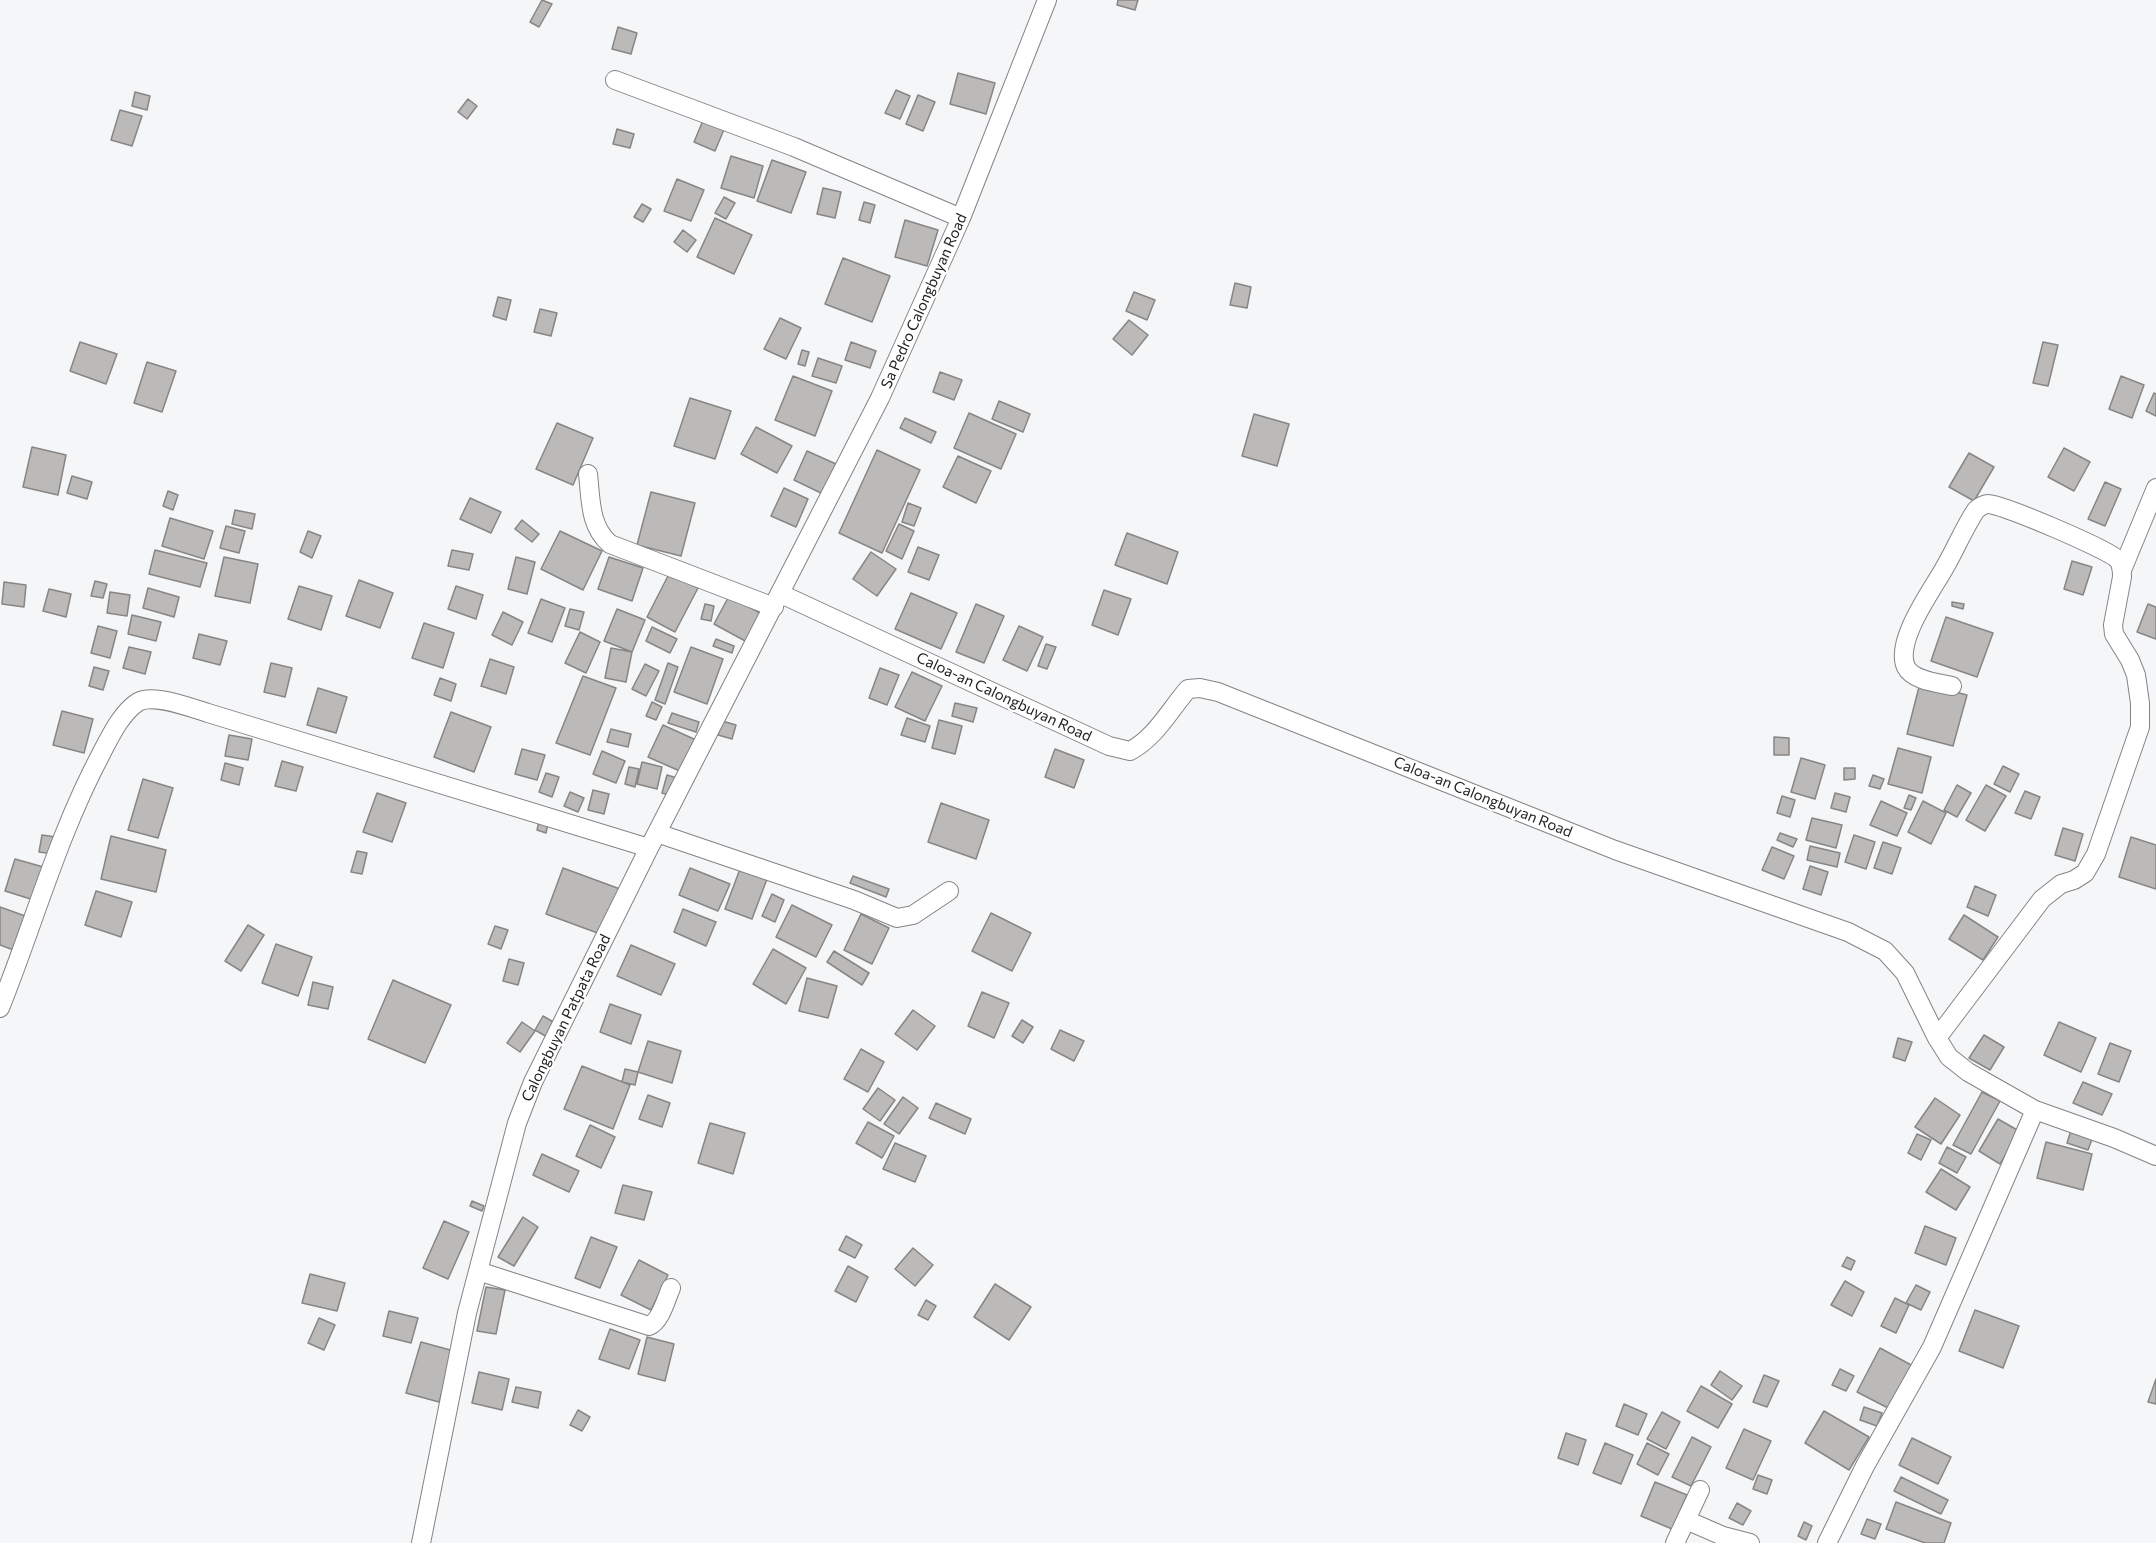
<!DOCTYPE html>
<html>
<head>
<meta charset="utf-8">
<style>
  body { margin:0 }
  canvas { display:block; background:#f5f6f8 }
</style>
</head>
<body>
<canvas width="2156" height="1543"></canvas>
<script>
const g = document.querySelector('canvas').getContext('2d');
g.lineJoin = 'round';
function paint(path, color) { g.fillStyle = color; g.fill(path, 'evenodd'); }
function strokePath(path, color, width, dash) { g.strokeStyle = color; g.lineWidth = width; g.lineCap = dash ? 'butt' : 'round'; g.setLineDash(dash || []); g.stroke(path); }
function drawText(font, color, halo, rows, align = 'center') {
  g.font = font + ' Commissioner,sans-serif'; g.lineWidth = 4.5; g.setLineDash([]); g.textBaseline = 'middle'; g.strokeStyle = halo; g.fillStyle = color; for (const [text, x, y, turn = 0] of rows) {
    g.save(); g.translate(x, y); g.rotate((+turn || 0) * Math.PI / 180); g.textAlign = isNaN(turn) ? turn : align; if (halo) g.strokeText(text, 0, 0); g.fillText(text, 0, 0); g.restore();
  }
}
const building = new Path2D(`
  M542 0 552 4 539 27 530 22Z
  M1118 0H1138L1135 10 1117 5Z
  M618 27 637 33 631 54 612 49Z
  M958 73 995 83 986 114 950 104Z
  M896 90 910 96 900 119 885 113Z
  M135 92 150 96 147 110 132 106Z
  M918 95 935 102 923 131 906 124Z
  M468 99 477 106 467 119 458 112Z
  M120 110 142 116 132 146 111 140Z
  M704 118 725 127 715 151 694 142Z
  M617 129 634 134 630 148 613 144Z
  M731 156 763 166 754 198 721 188Z
  M772 160 806 172 791 213 757 201Z
  M677 179 704 190 691 221 664 211Z
  M823 188 841 192 835 218 817 214Z
  M724 197 735 203 726 219 715 213Z
  M864 202 875 205 870 223 859 220Z
  M642 204 651 209 643 222 634 217Z
  M715 218 752 235 734 274 697 257Z
  M905 220 938 230 927 266 895 257Z
  M683 230 696 240 687 252 674 242Z
  M843 258 890 276 872 322 825 304Z
  M1235 283 1251 287 1247 308 1230 305Z
  M1134 292 1155 300 1147 320 1126 311Z
  M498 297 511 300 506 320 493 316Z
  M540 309 557 313 551 336 534 332Z
  M780 318 801 328 786 359 764 349Z
  M1129 320 1148 335 1132 355 1113 339Z
  M80 342 117 354 106 384 70 371Z
  M851 342 876 351 870 368 845 360Z
  M2043 342 2058 345 2048 386 2033 383Z
  M802 350 809 352 805 366 798 364Z
  M818 358 842 366 836 383 812 376Z
  M147 362 176 371 162 412 134 403Z
  M940 372 962 380 954 400 933 392Z
  M793 376 832 391 815 436 775 420Z
  M2121 376 2144 385 2132 418 2109 409Z
  M2154 393 2156 394V416L2146 411Z
  M690 398 731 411 715 459 674 446Z
  M999 401 1030 414 1023 432 992 419Z
  M969 413 1016 434 1001 469 954 448Z
  M1254 414 1289 424 1277 466 1242 456Z
  M905 418 936 432 931 443 900 428Z
  M557 423 593 438 573 485 536 469Z
  M756 427 792 446 777 473 741 454Z
  M32 447 66 455 58 495 23 487Z
  M2064 448 2090 462 2074 491 2048 477Z
  M877 450 920 470 882 553 839 533Z
  M807 451 836 464 823 494 794 480Z
  M1969 453 1994 467 1974 501 1949 487Z
  M958 456 991 471 976 503 943 487Z
  M72 476 92 482 87 499 67 493Z
  M2105 482 2121 489 2105 526 2088 519Z
  M784 488 808 499 796 527 771 516Z
  M168 491 178 495 173 510 163 506Z
  M651 492 695 503 681 556 637 545Z
  M470 498 501 512 491 533 460 519Z
  M908 503 921 508 914 526 902 522Z
  M235 510 255 514 252 529 232 524Z
  M170 518 213 531 204 559 162 546Z
  M522 520 539 534 532 542 515 529Z
  M899 524 914 531 902 559 886 551Z
  M226 526 245 531 239 553 220 548Z
  M308 531 321 536 312 558 300 552Z
  M560 531 602 551 583 590 541 569Z
  M1127 533 1178 552 1167 584 1115 565Z
  M918 547 939 555 929 580 908 572Z
  M155 550 207 563 200 587 149 574Z
  M452 550 473 554 469 570 448 566Z
  M871 552 896 569 877 596 853 579Z
  M224 557 258 564 250 603 215 596Z
  M516 557 535 562 527 594 508 589Z
  M609 557 643 568 632 601 598 589Z
  M2072 561 2092 567 2083 595 2064 589Z
  M669 574 698 588 675 632 647 617Z
  M359 580 393 593 380 628 346 616Z
  M95 581 107 584 103 598 91 596Z
  M4 582 26 585 24 607 2 604Z
  M299 586 332 596 321 630 288 619Z
  M456 586 483 595 476 619 448 609Z
  M148 588 179 597 174 617 143 608Z
  M49 589 71 594 66 617 43 611Z
  M1104 590 1131 599 1118 635 1092 625Z
  M110 592 130 595 127 616 107 613Z
  M911 593 957 613 941 649 895 629Z
  M729 596 762 614 747 642 714 624Z
  M541 599 565 608 552 642 528 633Z
  M1952 602 1964 604 1963 609 1952 606Z
  M705 604 714 606 711 621 701 619Z
  M976 604 1004 616 984 663 956 652Z
  M2148 604 2156 607V639L2137 632Z
  M570 609 584 612 579 630 565 626Z
  M617 609 645 620 632 652 604 641Z
  M503 612 523 622 512 645 492 635Z
  M132 615 161 622 156 641 128 634Z
  M1946 617 1993 633 1977 677 1931 661Z
  M424 623 454 633 443 668 412 658Z
  M98 626 117 631 110 658 91 653Z
  M1019 626 1043 637 1027 671 1003 660Z
  M652 627 677 639 670 653 646 641Z
  M580 632 600 642 586 673 565 663Z
  M199 634 227 641 220 665 193 658Z
  M716 639 734 646 732 653 713 646Z
  M1046 644 1056 647 1047 669 1038 666Z
  M129 647 151 652 145 674 123 668Z
  M691 647 723 659 707 704 674 692Z
  M611 648 632 652 626 682 605 678Z
  M490 659 514 667 506 694 481 686Z
  M271 663 292 668 285 697 264 692Z
  M668 663 678 667 665 704 655 700Z
  M645 664 659 671 646 696 632 689Z
  M94 667 109 671 103 690 89 686Z
  M880 668 899 675 887 705 869 698Z
  M912 672 942 686 925 721 895 707Z
  M583 676 616 688 590 755 556 743Z
  M440 678 456 684 451 701 434 695Z
  M1920 683 1967 695 1953 746 1907 734Z
  M318 688 347 697 336 733 307 725Z
  M652 702 662 707 656 720 646 716Z
  M955 703 977 708 973 722 952 716Z
  M62 711 93 719 84 753 53 745Z
  M451 712 491 727 474 772 434 757Z
  M672 713 699 722 696 732 668 723Z
  M907 718 930 726 925 742 901 735Z
  M939 720 962 726 955 754 932 748Z
  M722 721 736 725 732 739 718 735Z
  M663 725 696 740 682 772 648 757Z
  M611 729 631 734 628 747 607 742Z
  M229 735 252 739 248 760 225 756Z
  M1774 737 1789 738V755H1774Z
  M1898 748 1931 757 1922 793 1888 784Z
  M522 749 545 755 537 780 515 774Z
  M1055 749 1084 760 1074 788 1045 777Z
  M602 751 625 761 616 783 593 774Z
  M1801 758 1825 765 1815 799 1791 792Z
  M282 761 303 767 296 791 275 786Z
  M642 762 662 767 657 789 637 784Z
  M225 763 243 768 239 785 221 780Z
  M2003 766 2019 774 2010 792 1994 784Z
  M629 767 639 769 635 787 625 784Z
  M1844 768H1855V779L1844 780Z
  M546 773 559 777 552 797 539 792Z
  M667 775 680 779 675 797 662 793Z
  M1873 775 1884 779 1880 789 1869 786Z
  M143 779 173 788 158 838 128 830Z
  M1957 785 1971 793 1957 817 1944 810Z
  M1986 785 2006 796 1985 831 1966 820Z
  M593 790 609 794 604 814 588 810Z
  M2025 791 2040 797 2031 819 2015 813Z
  M570 792 584 798 578 812 564 806Z
  M377 793 406 803 392 842 363 832Z
  M1835 793 1850 797 1846 812 1831 808Z
  M1909 795 1916 798 1911 810 1904 808Z
  M1782 796 1795 800 1790 817 1777 813Z
  M1881 801 1907 813 1897 836 1870 825Z
  M1923 801 1946 813 1931 844 1908 832Z
  M941 803 989 820 976 859 928 842Z
  M1812 818 1842 825 1836 848 1806 840Z
  M539 821 548 823 546 833 537 830Z
  M2063 828 2083 834 2075 861 2055 855Z
  M1780 833 1797 839 1793 847 1777 840Z
  M42 835 56 837 53 854 39 852Z
  M1854 835 1875 842 1866 869 1845 862Z
  M111 836 166 850 156 892 101 879Z
  M2131 837 2156 845V889L2119 877Z
  M1883 842 1901 848 1892 874 1874 868Z
  M1810 846 1840 853 1837 867 1807 860Z
  M1772 847 1794 856 1784 879 1762 870Z
  M357 851 367 853 362 874 351 872Z
  M15 859 47 868 37 901 5 891Z
  M1810 866 1828 872 1821 895 1803 889Z
  M563 868 620 889 603 935 546 914Z
  M690 868 730 884 718 911 679 895Z
  M740 869 767 879 752 919 725 909Z
  M853 876 889 889 886 897 850 883Z
  M1975 886 1996 895 1988 916 1967 907Z
  M96 891 132 902 121 937 85 925Z
  M772 894 784 900 775 922 762 916Z
  M792 905 832 925 816 957 776 937Z
  M0 907 28 917 16 951 0 945Z
  M683 909 716 922 706 946 674 932Z
  M991 913 1031 933 1012 971 972 951Z
  M861 914 889 928 872 964 844 950Z
  M1964 915 1998 937 1983 960 1949 939Z
  M248 925 264 935 241 971 225 961Z
  M495 926 508 930 501 949 488 944Z
  M276 944 312 957 298 996 262 983Z
  M631 945 675 964 661 995 617 976Z
  M773 949 806 968 786 1004 753 984Z
  M834 951 869 973 862 985 827 962Z
  M509 959 524 963 518 985 503 981Z
  M807 978 837 986 828 1018 799 1011Z
  M393 980 451 1005 425 1063 368 1039Z
  M313 982 333 987 328 1009 308 1005Z
  M982 992 1009 1003 994 1038 968 1026Z
  M610 1004 641 1015 631 1044 600 1032Z
  M913 1010 935 1026 917 1050 895 1034Z
  M543 1016 557 1024 549 1038 535 1030Z
  M1022 1020 1033 1027 1023 1043 1012 1036Z
  M522 1022 535 1031 520 1052 507 1043Z
  M2059 1022 2096 1038 2081 1072 2044 1055Z
  M1060 1030 1084 1041 1074 1061 1051 1049Z
  M1984 1035 2004 1047 1990 1070 1969 1058Z
  M1898 1038 1912 1042 1905 1061 1893 1057Z
  M648 1041 681 1051 672 1083 638 1072Z
  M2110 1043 2131 1051 2119 1082 2098 1074Z
  M861 1049 884 1062 868 1092 844 1079Z
  M582 1066 630 1085 613 1129 564 1109Z
  M625 1069 638 1072 635 1085 622 1082Z
  M2083 1082 2112 1094 2102 1115 2073 1103Z
  M878 1088 895 1100 880 1121 863 1109Z
  M1982 1092 2000 1101 1971 1154 1953 1145Z
  M648 1095 670 1103 662 1127 639 1119Z
  M903 1097 918 1108 899 1134 884 1124Z
  M1935 1098 1960 1115 1941 1144 1915 1127Z
  M936 1103 971 1119 965 1134 929 1118Z
  M1998 1119 2019 1131 2000 1164 1979 1151Z
  M868 1122 894 1136 882 1158 856 1143Z
  M710 1123 745 1133 733 1174 698 1163Z
  M590 1125 615 1137 601 1168 576 1156Z
  M2072 1127 2094 1134 2088 1150 2067 1143Z
  M1917 1134 1931 1140 1921 1160 1908 1153Z
  M2046 1142 2092 1154 2083 1190 2037 1178Z
  M895 1143 926 1156 915 1182 883 1169Z
  M1947 1147 1966 1157 1957 1173 1939 1163Z
  M542 1154 579 1171 569 1192 533 1175Z
  M1941 1169 1970 1187 1956 1210 1926 1192Z
  M623 1185 652 1192 644 1220 615 1213Z
  M472 1201 484 1206 482 1211 470 1206Z
  M523 1217 538 1227 514 1266 498 1257Z
  M444 1221 469 1232 448 1279 423 1268Z
  M1925 1226 1956 1238 1946 1265 1915 1253Z
  M846 1236 862 1245 855 1258 839 1250Z
  M591 1237 617 1247 600 1288 575 1278Z
  M913 1248 933 1265 915 1286 895 1269Z
  M1847 1257 1855 1261 1851 1270 1842 1266Z
  M639 1260 668 1275 651 1310 621 1295Z
  M848 1266 868 1277 856 1302 835 1291Z
  M310 1274 345 1283 337 1311 302 1303Z
  M1845 1281 1864 1292 1852 1316 1831 1305Z
  M995 1284 1031 1307 1009 1340 974 1317Z
  M1916 1285 1930 1292 1921 1310 1906 1303Z
  M486 1287 505 1290 496 1334 477 1331Z
  M1895 1298 1909 1305 1896 1333 1881 1326Z
  M926 1300 936 1306 928 1320 918 1315Z
  M1975 1310 2019 1326 2003 1368 1959 1351Z
  M389 1311 418 1318 411 1343 383 1336Z
  M319 1318 335 1325 324 1350 308 1343Z
  M610 1329 640 1340 629 1369 599 1359Z
  M647 1337 674 1344 665 1381 638 1374Z
  M421 1342 454 1351 439 1402 406 1393Z
  M1880 1348 1913 1366 1890 1409 1857 1392Z
  M1840 1369 1854 1376 1846 1391 1832 1385Z
  M1720 1371 1742 1386 1732 1400 1711 1385Z
  M479 1372 509 1379 502 1410 472 1403Z
  M1764 1375 1779 1381 1767 1407 1753 1402Z
  M2156 1379V1404L2148 1402Z
  M1701 1386 1732 1404 1718 1428 1687 1411Z
  M516 1387 541 1392 538 1408 512 1402Z
  M1624 1404 1647 1414 1638 1435 1616 1426Z
  M1864 1407 1882 1413 1877 1426 1860 1420Z
  M578 1410 590 1417 582 1431 570 1425Z
  M1824 1411 1869 1437 1849 1470 1805 1443Z
  M1662 1412 1680 1422 1666 1449 1647 1439Z
  M1744 1429 1771 1441 1753 1480 1726 1468Z
  M1566 1433 1586 1440 1578 1465 1558 1458Z
  M1692 1437 1711 1447 1691 1486 1672 1477Z
  M1912 1438 1951 1457 1938 1484 1899 1465Z
  M1605 1443 1633 1455 1621 1484 1593 1473Z
  M1647 1443 1669 1454 1658 1475 1637 1464Z
  M1758 1475 1772 1480 1767 1494 1753 1489Z
  M1901 1477 1948 1500 1941 1514 1894 1491Z
  M1655 1482 1687 1495 1672 1529 1641 1516Z
  M1896 1502 1951 1523 1944 1543H1925L1886 1529Z
  M1737 1503 1751 1511 1743 1525 1729 1518Z
  M1867 1519 1881 1524 1875 1539 1861 1534Z
  M1804 1522 1812 1526 1806 1540 1798 1536Z`);
paint(building, '#bcbab9');
strokePath(building, '#888685', 1.5);
const minor = new Path2D(`
  M615 80 794 147 961 218
  M588 474C591 499 589 526 610 544L774 607
  M2122 570 2156 488
  M781 594 1109 746 1130 751C1156 737 1169 711 1188 689L1200 688 1218 692 1615 850 1848 932 1885 951 1905 973 1937 1038 1949 1057 1968 1072 2035 1110 2114 1138 2156 1156
  M657 833 854 900 897 918 913 915 949 891
  M0 1008C34 923 58 835 101 754 110 737 121 713 138 702 154 693 191 708 208 713L649 848
  M1937 1038 2042 899 2061 884 2074 880 2085 873 2096 854 2140 727V703L2136 675 2130 660 2114 634 2113 625 2122 577C2122 571 2122 564 2117 559 2109 550 2002 504 1988 504 1983 504 1980 507 1976 510 1964 528 1956 548 1945 567 1933 589 1894 641 1906 667 1913 681 1939 683 1952 686
  M478 1271 649 1326C661 1321 666 1299 671 1288
  M1686 1520 1723 1536 1750 1543
  M421 1543 467 1313 517 1123 533 1082 649 848 880 398 961 218 1047 0
  M1675 1543 1700 1490
  M1827 1543 1865 1466 1932 1347 2035 1110`);
strokePath(minor, '#848486', 20);
strokePath(minor, '#fff', 18);
drawText('15px', '#222223', '#fff', [
  ["Sa Pedro Calongbuyan Road",924,301,-66],
  ["Caloa-an Calongbuyan Road",1004,697,25],
  ["Caloa-an Calongbuyan Road",1483,797,22],
  ["Calongbuyan Patpata Road",566,1018,-64]
]);
</script>
</body>
</html>
